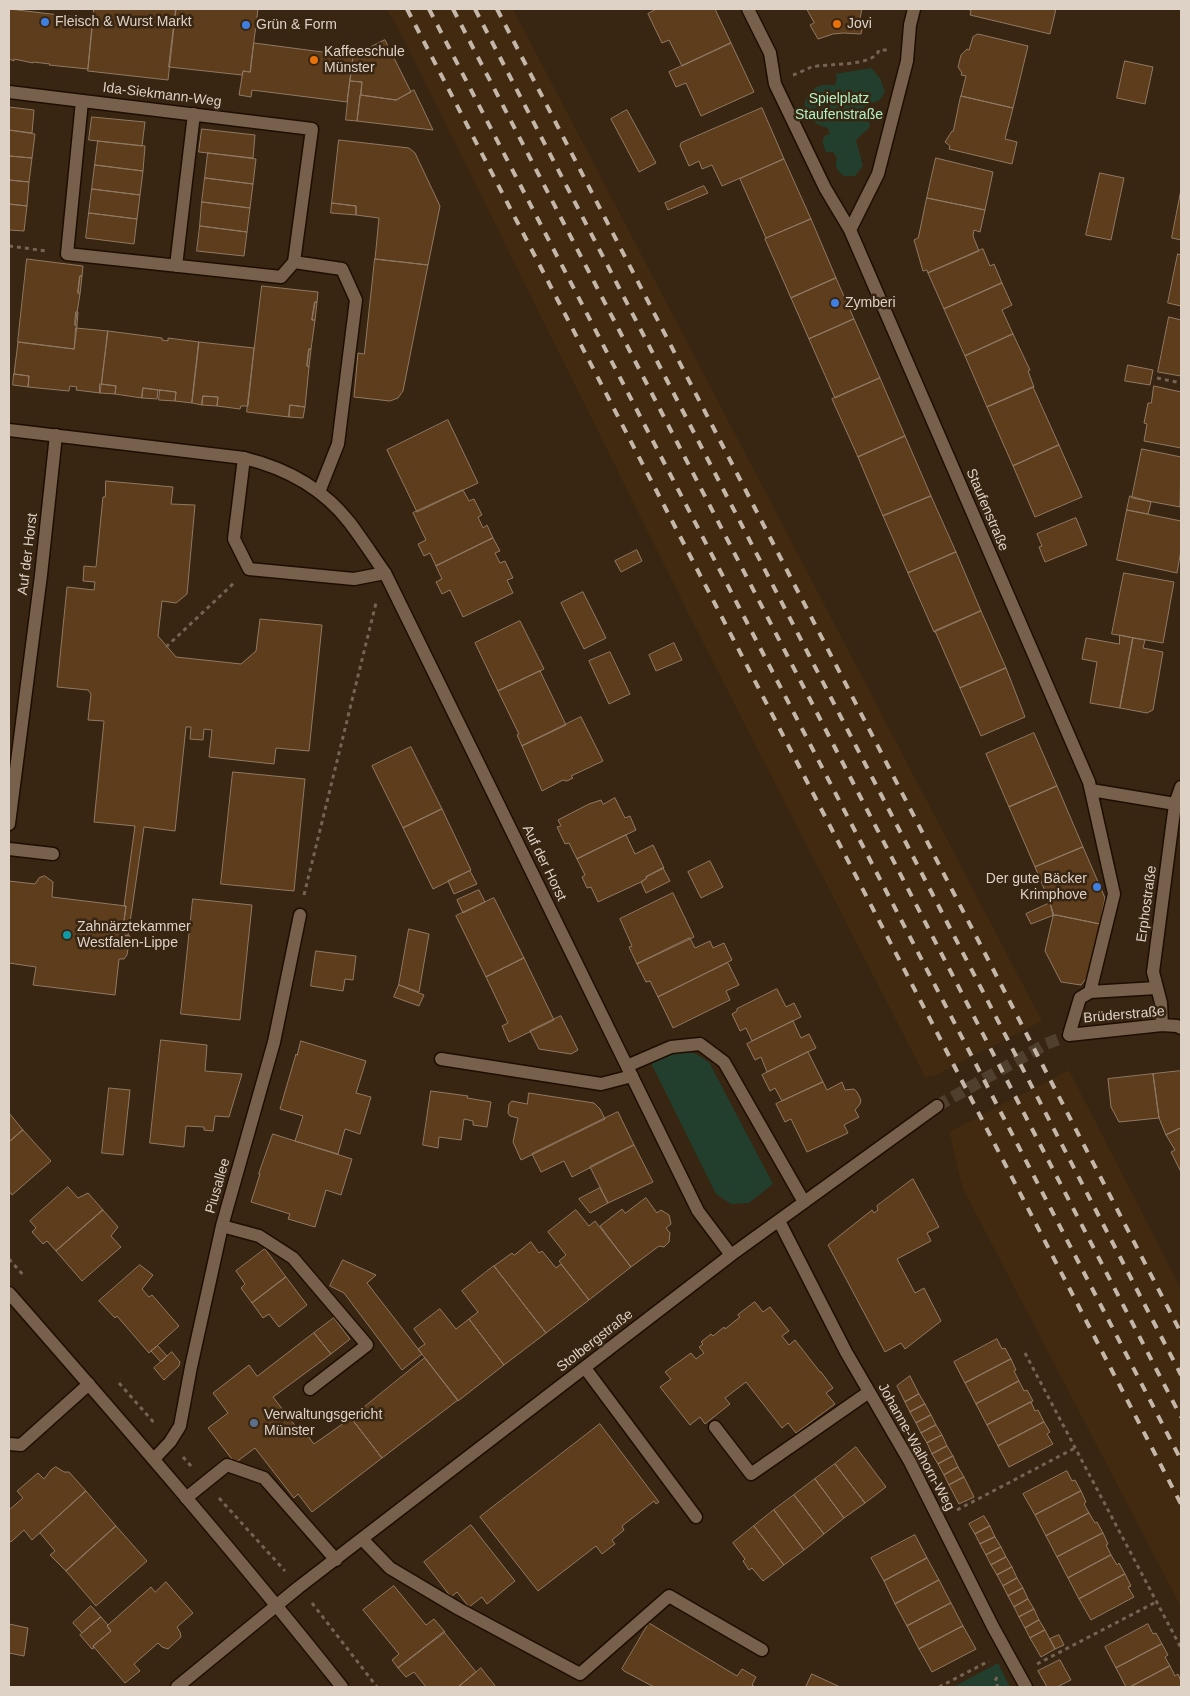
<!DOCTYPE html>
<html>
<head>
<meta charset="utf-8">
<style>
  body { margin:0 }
  #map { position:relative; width:1190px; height:1696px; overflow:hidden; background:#382512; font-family:Helvetica,sans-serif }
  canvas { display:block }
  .frame { position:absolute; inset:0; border:10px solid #ded2c6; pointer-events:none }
</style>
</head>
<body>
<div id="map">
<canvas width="1190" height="1696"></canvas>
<div class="frame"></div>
</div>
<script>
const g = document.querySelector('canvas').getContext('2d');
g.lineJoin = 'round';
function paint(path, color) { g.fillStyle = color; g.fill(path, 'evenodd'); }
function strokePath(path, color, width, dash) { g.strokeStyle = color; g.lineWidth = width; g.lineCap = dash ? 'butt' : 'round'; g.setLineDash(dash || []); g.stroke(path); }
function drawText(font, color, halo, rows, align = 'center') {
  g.font = font + ' Helvetica,sans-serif'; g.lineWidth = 5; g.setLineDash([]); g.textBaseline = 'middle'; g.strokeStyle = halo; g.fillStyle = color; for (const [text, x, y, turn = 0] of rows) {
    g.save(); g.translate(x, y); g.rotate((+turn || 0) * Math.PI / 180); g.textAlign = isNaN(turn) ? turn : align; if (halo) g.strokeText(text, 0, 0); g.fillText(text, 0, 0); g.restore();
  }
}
paint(new Path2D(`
  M386 9H513L1042 1021 936 1075 925 1077 692 621 396 24Z
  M1069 1070 1181 1289V1607L963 1189 949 1132Z`), '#422a10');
paint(new Path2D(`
  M871 68 880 78 885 92 879 101C870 103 864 105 861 114L870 123 869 128 856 140 863 166 855 176H844C837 171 834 167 837 158L833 152H826C823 145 819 136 830 134L828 128C814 125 798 113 807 97 810 92 814 88 819 86 825 84 830 85 835 85L837 78 835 74Z
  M682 1050 696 1054 709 1062 773 1184 749 1203 731 1204 716 1194 651 1063Z
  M998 1663 1010 1687H953Z`), '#223e2c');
const building = new Path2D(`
  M9 9 93 19 88 69 49 65 50 64 33 62V63L14 59V61L9 59Z
  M94 9H176L168 80 88 71Z
  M176 9H258L250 72 243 71 242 75 169 67Z
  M657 9H715L731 43 682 66 669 40 662 43 648 14Z
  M807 9H862L860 18 864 20 861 34 844 33 833 34 818 39 810 25 814 23Z
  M968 9H1056L1050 34 970 15 971 11Z
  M978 34 1028 46 1013 108 961 96 966 76 961 75 962 73 958 67 961 55 967 49 969 50 973 37Z
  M385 40 411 92 396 100 361 95 362 82 350 81 353 56Z
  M254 43 353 56 347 102 252 90 251 97 239 95 243 71 250 72Z
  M731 43 754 92 701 116 686 83 676 87 669 72Z
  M1125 61 1153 67 1145 104 1117 98Z
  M350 81 362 82 357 121 346 120Z
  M414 90 433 130 357 121 360 95 396 100Z
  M961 96 1013 108 1005 139 1017 142 1012 164 949 149 950 146 945 142 952 131H953Z
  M9 107 34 110 32 133 9 130Z
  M762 108 784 159 722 186 712 165 702 169 699 161 689 166 680 146 681 143Z
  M627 110 656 163 639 172 611 119Z
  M92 117 145 122 142 146 89 140Z
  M202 129 255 135 253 158 199 152Z
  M9 130 35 134 32 158 9 156Z
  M339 140 409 148 415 153 440 206 428 265 375 259 379 218 356 215V206L332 203Z
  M98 141 145 146 143 171 95 165Z
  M208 153 256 159 253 184 205 178Z
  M9 156 32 158 29 182 9 180Z
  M936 158 993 172 985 210 927 198Z
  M784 159 811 219 766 238 740 179Z
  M95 165 143 171 140 195 92 189Z
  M1100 173 1124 178 1111 240 1086 235Z
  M205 178 253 184 250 208 202 202Z
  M9 180 29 182 27 206 9 204Z
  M704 186 708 193 668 210 665 203Z
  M92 189 140 195 137 219 89 213Z
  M1181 190V240L1172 238Z
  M927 198 985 210 980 232 974 230 973 236 979 251 928 273 927 270 923 271 914 240 918 238Z
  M202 202 250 208 247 232 200 226Z
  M332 203 356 206V215L331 213Z
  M9 204 27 206 24 231 9 230Z
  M89 213 137 219 134 244 86 238Z
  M811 219 836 278 791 298 765 239Z
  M200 226 247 232 244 256 197 251Z
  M983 249 990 266 994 264 1002 283 944 309 928 273Z
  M1178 254 1181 255V306L1168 303Z
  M27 259 83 266 82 276H80L78 293 80 294 75 325 77 326 74 349 18 342Z
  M375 259 428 265 403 391 398 398 390 401 354 397 358 353 364 354Z
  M80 276H82L80 294 78 293Z
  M836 278 854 319 809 339 791 298Z
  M1002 283 1012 305 1002 310 1013 334 965 356 944 309Z
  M262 286 318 292 317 302H315L312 320H315L311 349H309L307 366 309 367 305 407 290 405 289 417 247 412Z
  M315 302H317L315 320H312Z
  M76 312H78L77 326 75 325Z
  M1169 317 1181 320V376L1158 372Z
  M854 319 880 378 835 398 809 339Z
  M76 328 108 331 100 393 76 390 77 387 70 386 69 391 28 387 29 376 14 374 18 342 74 349Z
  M108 331 162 338V340L168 341V338L199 342 192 403 175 401 176 392 143 388 142 398 115 394 116 386 102 384Z
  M1013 334 1030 370 1028 371 1034 387 987 407 965 356Z
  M199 342 254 348 248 406H241L240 409 217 406 218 397 203 396 202 405 192 403Z
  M309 349H311L309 367 307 366Z
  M1128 365 1153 370 1150 385 1125 381Z
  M14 374 29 376 28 387 13 385Z
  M880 378 905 436 858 457 832 399Z
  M100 384 116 386 115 394 100 393Z
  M1154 386 1181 392V448L1144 441 1147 424 1144 423 1148 403H1151Z
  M1033 387 1059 445 1013 466 987 407Z
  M143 388 158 390 157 399 142 398Z
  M160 390 176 392 175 401 159 400Z
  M203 396 218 397 217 406 202 405Z
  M290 405 305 407 303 418 289 417Z
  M448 420 478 483 417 512 387 450Z
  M905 436 931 496 883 516 858 457Z
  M1059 445 1082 497 1035 517 1013 466Z
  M1142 449 1181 457 1180 507 1132 498Z
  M106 481 173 487 171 504 195 505 187 594 176 603 162 601 158 636 176 657 241 664 256 651 260 619 322 625 309 751 276 748 274 764 209 757 212 730 204 729 203 740 190 739 191 727H186L175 831 144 827 128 936 122 935 126 906H124L135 826 94 822 104 721 88 720 91 694 88 690 57 687 67 587 94 590 95 582 83 581 84 566 96 567 103 497H105Z
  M463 490 469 501 474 499 482 515 478 517 483 528 487 525 493 538 436 566 430 553 424 556 418 544 426 540 413 513Z
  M931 496 956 552 908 573 883 516Z
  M1130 496 1151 502 1148 514 1127 510Z
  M1127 510 1181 521V550L1177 573 1117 560Z
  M1076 518 1087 545 1045 562 1039 547 1042 546 1037 534Z
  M493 538 500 551 495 553 500 563 505 561 513 578 507 580 513 593 463 617 450 590 442 594 436 582 442 579 436 566Z
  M637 550 642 561 621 572 615 561Z
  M956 552 981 611 934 632 908 573Z
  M1124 573 1174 582 1163 643 1112 634Z
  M583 592 606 638 584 649 561 603Z
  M981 611 1006 668 960 688 935 631Z
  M520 621 544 669 498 691 475 643Z
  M1120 635 1133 638 1120 708 1090 703 1097 662 1082 659 1086 638 1119 644Z
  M1133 638 1145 640 1143 648 1163 652 1153 710 1147 713 1120 708Z
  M674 643 682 660 656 671 649 655Z
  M610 652 630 694 609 704 589 661Z
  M1006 668 1025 717 981 736 960 688Z
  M540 671 566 725 522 746 517 735 519 734 498 691Z
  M581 717 603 761 571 776 573 778 567 781 563 780 542 791 522 746Z
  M1034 733 1057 786 1009 807 986 754Z
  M411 747 442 809 403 828 372 766Z
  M233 772 305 779 294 891 221 884Z
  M1057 786 1083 847 1035 867 1009 807Z
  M615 798 625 818 630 816 636 830 577 859 569 843 565 844 557 827 561 826 558 820 589 804 601 800 603 804Z
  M442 809 471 870 433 889 403 828Z
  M626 835 635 854 653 845 664 868 646 877 647 878 641 882 598 902 591 887 587 888 582 877 585 875 577 859Z
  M1083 847 1105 898 1100 924 1056 915 1053 916 1050 903 1035 867Z
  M710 861 723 887 701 898 688 872Z
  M663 868 670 881 646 893 641 882 647 878 646 877Z
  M470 871 477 884 454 894 448 881Z
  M45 876 53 882 52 897 126 906 122 935 130 936 127 955 124 959H119L115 995 33 985 36 967 9 963V881L35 884 39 878Z
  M479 890 485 902 463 913 457 900Z
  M673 893 694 937 637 964 629 947 632 946 620 919Z
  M494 898 524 958 486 977 456 916Z
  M193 899 252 905 240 1020 181 1014Z
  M1050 903 1054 915 1031 924 1026 914Z
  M1056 915 1100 924 1090 974 1081 985 1061 982 1045 951 1053 916Z
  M409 929 429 934 419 992 399 985Z
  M690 938 695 948 710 941 713 948 724 943 732 960 658 997 650 981 646 982 637 964Z
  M316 951 356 956 353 980 345 979 343 991 311 986Z
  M524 958 554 1020 509 1042 502 1026 508 1023 486 977Z
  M728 963 739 985 726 991 730 1000 673 1028 658 997Z
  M399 985 424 995 419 1006 394 997Z
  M777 989 786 1007 794 1003 801 1017 752 1041 746 1028 740 1031 732 1014 737 1011V1009Z
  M561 1016 578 1050 571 1054 539 1049 530 1031Z
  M793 1021 801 1038 809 1034 816 1048 767 1072 761 1057 755 1060 747 1044Z
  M161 1040 207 1045 205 1071 242 1074 229 1117 215 1116 213 1131 204 1130V1127L186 1126 184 1147 150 1143Z
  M301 1041 366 1061 356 1093 371 1097 360 1134 345 1129 338 1154 295 1141 303 1116 280 1109 296 1054 297 1055Z
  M808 1052 823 1082 782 1101 775 1088 770 1091 762 1075Z
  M1181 1071V1128L1166 1135 1159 1118 1153 1074Z
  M1153 1074 1159 1118 1119 1122 1111 1107 1108 1079Z
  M823 1082 827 1090 842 1082 845 1090 854 1089 857 1092 861 1100 860 1104 855 1110 859 1117 844 1125 848 1133 807 1152 791 1119 785 1122 776 1104Z
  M109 1088 130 1090 123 1155 102 1153Z
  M431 1091 468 1096 467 1098 491 1102 487 1127 473 1125V1121L464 1119 461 1140 439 1137 438 1148 423 1145Z
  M529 1093 594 1103 600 1109 605 1119 521 1160 513 1142 518 1118 510 1116 508 1113 509 1104 512 1101 527 1104Z
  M618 1112 634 1145 572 1177 564 1161 541 1172 532 1154Z
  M9 1113 23 1130 9 1142Z
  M1181 1128V1172L1171 1152 1175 1150 1166 1135Z
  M23 1130 51 1161 12 1195 9 1191V1142Z
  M273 1134 352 1159 341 1195 326 1190 315 1227 288 1219 290 1214 251 1202 260 1174H259Z
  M634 1145 653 1182 608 1203 590 1167Z
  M913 1179 939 1227 927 1233 931 1241 897 1259 915 1293 924 1288 941 1321 905 1349 901 1343 885 1352 828 1245 872 1210 874 1213 878 1210 877 1206Z
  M68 1187 78 1198 88 1193 103 1210 56 1251 47 1241 43 1244 32 1232 36 1228 30 1221Z
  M600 1188 608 1203 590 1213 579 1199Z
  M646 1198 657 1213 661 1210 669 1215 671 1224 666 1228 670 1233 669 1242 664 1247 659 1246 631 1267 600 1226 622 1209 625 1213Z
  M103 1210 118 1227 111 1236 121 1247 82 1281 56 1251Z
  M576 1210 589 1226 595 1221 631 1267 589 1300 559 1261 566 1255 548 1232Z
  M531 1242 539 1253 542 1251 556 1268 561 1264 589 1300 546 1333 494 1266 512 1253 514 1255Z
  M265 1249 286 1277 252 1303 241 1288 245 1284 236 1271Z
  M343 1260 376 1275 367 1283 422 1354 402 1370 344 1293 330 1286Z
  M140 1265 153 1275 142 1289 149 1297 152 1295 179 1326 149 1353 117 1316 115 1318 99 1301Z
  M494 1266 546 1333 504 1365 469 1319 478 1312 462 1291Z
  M286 1277 307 1305 279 1327 269 1314 263 1318 252 1303Z
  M755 1302 763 1312 770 1307 789 1331 782 1336 789 1345 795 1340 820 1372H821L833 1388 826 1393 835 1404 796 1433 788 1423 782 1428 746 1382 725 1398 730 1404 705 1424 700 1417 690 1425 660 1387 671 1379 665 1372 691 1353 696 1359 704 1353 699 1347 703 1344 701 1342 711 1334 713 1336 724 1327 725 1329 740 1317 738 1315Z
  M440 1309 456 1329 469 1319 504 1365 458 1401 418 1349 425 1344 414 1329Z
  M334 1318 350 1339 331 1354 314 1333Z
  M314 1333 331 1354 273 1397 304 1437 307 1435 314 1444 351 1418 382 1458 312 1512 298 1494 294 1498 255 1448 235 1463 208 1428 228 1413 213 1393 249 1365 257 1376Z
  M997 1339 1002 1349 1005 1348 1011 1359 965 1383 954 1362Z
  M158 1346 167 1356 161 1362 151 1351Z
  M172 1352 180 1362 179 1366 164 1380 154 1368Z
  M425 1358 458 1400 382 1458 351 1418Z
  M1011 1359 1016 1370 1014 1371 1019 1381 976 1404 965 1383Z
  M910 1376 919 1394 905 1402 897 1386Z
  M1019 1381 1024 1391 1027 1390 1033 1401 987 1425 976 1404Z
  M919 1394 925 1404 910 1412 905 1402Z
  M1031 1402 1035 1411 1038 1410 1044 1422 998 1446 987 1425Z
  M925 1404 931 1415 916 1423 910 1412Z
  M931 1415 936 1425 921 1433 916 1423Z
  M1044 1422 1050 1432 1047 1434 1053 1444 1009 1467 998 1446Z
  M600 1424 659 1502 656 1504 654 1501 622 1526 624 1530 612 1540 615 1544 602 1554 596 1546 538 1591 480 1517Z
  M936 1425 942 1435 927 1443 921 1433Z
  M942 1435 947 1446 932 1454 927 1443Z
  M947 1446 953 1456 938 1464 932 1454Z
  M856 1447 886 1487 865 1503 835 1464Z
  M953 1456 958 1467 944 1475 938 1464Z
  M835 1464 865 1503 844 1518 815 1479Z
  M56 1467 64 1472H69L86 1491 32 1540 24 1530 11 1542 9 1540V1510L23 1498 17 1491 38 1473 44 1479 51 1470Z
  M958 1467 964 1477 949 1485 944 1475Z
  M1067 1471 1072 1481 1075 1480 1081 1491 1035 1515 1023 1494Z
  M964 1477 974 1497 959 1504 949 1485Z
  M815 1479 844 1518 824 1534 794 1495Z
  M86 1491 116 1526 66 1571 50 1555 55 1551 40 1533Z
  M1081 1491 1086 1502 1084 1504 1089 1513 1046 1536 1035 1515Z
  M794 1495 824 1534 804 1550 774 1510Z
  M774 1510 804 1550 784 1565 754 1526Z
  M1089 1513 1095 1523 1097 1522 1103 1533 1057 1557 1046 1536Z
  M984 1516 990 1526 975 1534 969 1524Z
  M471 1525 515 1581 487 1604 482 1597 469 1607 457 1592 451 1597 424 1562Z
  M116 1526 147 1561 96 1606 66 1571Z
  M754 1526 784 1565 763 1581 752 1568 749 1570 743 1561 745 1559 733 1543Z
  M990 1526 995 1537 980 1544 975 1534Z
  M1103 1533 1108 1544 1106 1545 1111 1555 1068 1578 1057 1557Z
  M915 1535 927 1558 884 1581 871 1558Z
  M995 1537 1001 1547 986 1555 980 1544Z
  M1001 1547 1006 1557 991 1565 986 1555Z
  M1111 1555 1117 1565 1119 1563 1125 1574 1079 1599 1068 1578Z
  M1006 1557 1012 1567 997 1575 991 1565Z
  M927 1558 939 1580 895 1604 884 1581Z
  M1012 1567 1017 1578 1003 1586 997 1575Z
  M1125 1574 1131 1586 1128 1587 1134 1597 1091 1620 1079 1599Z
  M1017 1578 1023 1588 1008 1596 1003 1586Z
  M939 1580 951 1603 907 1626 895 1604Z
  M166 1582 193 1613 177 1627 180 1632 181 1637 168 1649 162 1647 158 1643 134 1664 140 1671 125 1683 93 1646 111 1631 107 1626 108 1625 151 1587 155 1592Z
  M394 1586 426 1625 434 1619 445 1632 398 1668 392 1660 399 1654 363 1610Z
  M1023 1588 1028 1599 1014 1607 1008 1596Z
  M1028 1599 1034 1609 1019 1617 1014 1607Z
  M951 1603 963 1626 919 1649 907 1626Z
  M91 1606 101 1617 82 1633 73 1623Z
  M1034 1609 1039 1620 1025 1628 1019 1617Z
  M101 1617 108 1625 107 1626 111 1631 93 1646 94 1648 92 1649 80 1635Z
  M1039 1620 1045 1630 1030 1638 1025 1628Z
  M649 1623 737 1676 742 1669 756 1677 752 1685 755 1687H654L624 1671 622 1669Z
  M9 1624 28 1628 24 1656 9 1653Z
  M1148 1624 1153 1634 1156 1633 1162 1644 1116 1668 1105 1647Z
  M963 1626 976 1649 932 1672 919 1649Z
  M1045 1630 1055 1649 1041 1657 1030 1638Z
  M444 1632 476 1672 458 1687H426L414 1672 406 1677 398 1668Z
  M1059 1635 1064 1645 1055 1649 1050 1639Z
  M1162 1644 1168 1655 1165 1657 1170 1666 1130 1687H1126L1116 1668Z
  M1060 1660 1071 1680 1057 1687H1047L1038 1671Z
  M1170 1666 1175 1676 1178 1674 1181 1681V1687H1130Z
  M481 1668 496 1687H458L476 1672Z
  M812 1674 840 1687H806Z`);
paint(building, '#5d3d1b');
strokePath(building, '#907964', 1);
strokePath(new Path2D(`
  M937 1106 1046 1044 1069 1035`), '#513f2d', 12, [12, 6]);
const lane = new Path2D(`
  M244 458 234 539 249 569 354 579 385 573
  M9 824 41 575 56 435
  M9 849 53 854
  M441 1059 601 1084 632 1076
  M627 1066 671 1047 700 1044 724 1062 804 1202
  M222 1226 259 1236 293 1258 367 1345 310 1389
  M585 1368 696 1517
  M715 1427 751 1474 869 1392
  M9 1444 21 1445 89 1384
  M154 1459 170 1442 180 1426 191 1367 222 1226 274 1042 300 915
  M186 1498 227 1465 264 1478 336 1560
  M363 1540 390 1568 459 1609 580 1674 669 1596 762 1650`);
const street = new Path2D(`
  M748 9 770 53 775 84 825 188 850 230 1089 782 1114 894 1090 992 1080 998 1069 1035 1162 1025 1177 1026 1181 1028
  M9 92 312 129 294 262 281 277 67 254 82 101
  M850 230 878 174 907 61 910 25 914 9
  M294 262 342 269 356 300 338 444 319 492
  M176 266 194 114
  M9 430 244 458C285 468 323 488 350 523 362 539 373 556 385 573L698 1211 731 1255
  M1091 790 1175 804
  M1090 992 1156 988
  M1162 1025 1161 1003 1153 972 1175 804 1181 787
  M779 1221 846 1352 910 1462 993 1627 1026 1687
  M9 1293C122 1422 235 1552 342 1687
  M177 1687 299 1587 731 1255 937 1106`);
strokePath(lane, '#1f0e00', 15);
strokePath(street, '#1f0e00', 15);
strokePath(new Path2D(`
  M793 75C799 73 806 69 812 67 828 63 874 67 879 50H887
  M9 246 47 251
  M1157 378 1181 383
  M166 647 234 583
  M304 895 376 603
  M9 1259 25 1277
  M1025 1353 1181 1648
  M119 1383 156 1425
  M183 1457 192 1467
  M219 1498 285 1571
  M957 1510 1075 1448
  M312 1603 377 1687
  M1037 1664 1156 1602
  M997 1677 995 1681 998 1687
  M939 1687 989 1661`), '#756454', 3, [4, 4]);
strokePath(lane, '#77614c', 12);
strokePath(street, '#77614c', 12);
strokePath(new Path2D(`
  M407 9 1181 1504
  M429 9 1181 1460
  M453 9 1181 1417
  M475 9 1181 1375
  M497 9 1181 1333`), '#c4b7aa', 4, [9, 9]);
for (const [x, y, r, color] of [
  [45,22,5,"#3f7fe0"],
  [837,24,5,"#e8710a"],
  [246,25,5,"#3f7fe0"],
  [314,60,5,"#e8710a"],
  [835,303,5,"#3f7fe0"],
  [1097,887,5,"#3f7fe0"],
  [67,935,5,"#0f9aa8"],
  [254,1423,5,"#5c6f8a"]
]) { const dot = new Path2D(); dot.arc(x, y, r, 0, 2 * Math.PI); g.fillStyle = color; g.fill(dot); strokePath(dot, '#382512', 2); }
drawText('14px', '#ded2c6', '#382512', [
  ["Fleisch & Wurst Markt",55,22],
  ["Jovi",847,24],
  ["Grün & Form",256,25],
  ["Kaffeeschule",324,52],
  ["Münster",324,68],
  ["Zymberi",845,303],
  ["Der gute Bäcker",1087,879,"right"],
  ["Krimphove",1087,895,"right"],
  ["Zahnärztekammer",77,927],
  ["Westfalen-Lippe",77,943],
  ["Verwaltungsgericht",264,1415],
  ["Münster",264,1431]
], 'left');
drawText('14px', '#ded2c6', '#382512', [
  ["Ida-Siekmann-Weg",162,95,7],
  ["Staufenstraße",987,510,67],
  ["Auf der Horst",28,554,-83],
  ["Auf der Horst",544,863,64],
  ["Erphostraße",1147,904,-82],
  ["Brüderstraße",1124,1015,-5],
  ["Piusallee",218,1186,-74],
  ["Stolbergstraße",595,1341,-38],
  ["Johanne-Walhorn-Weg",916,1447,61]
]);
drawText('14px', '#adf3c3', '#382512', [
  ["Spielplatz",839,99],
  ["Staufenstraße",839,115]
]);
</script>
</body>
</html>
